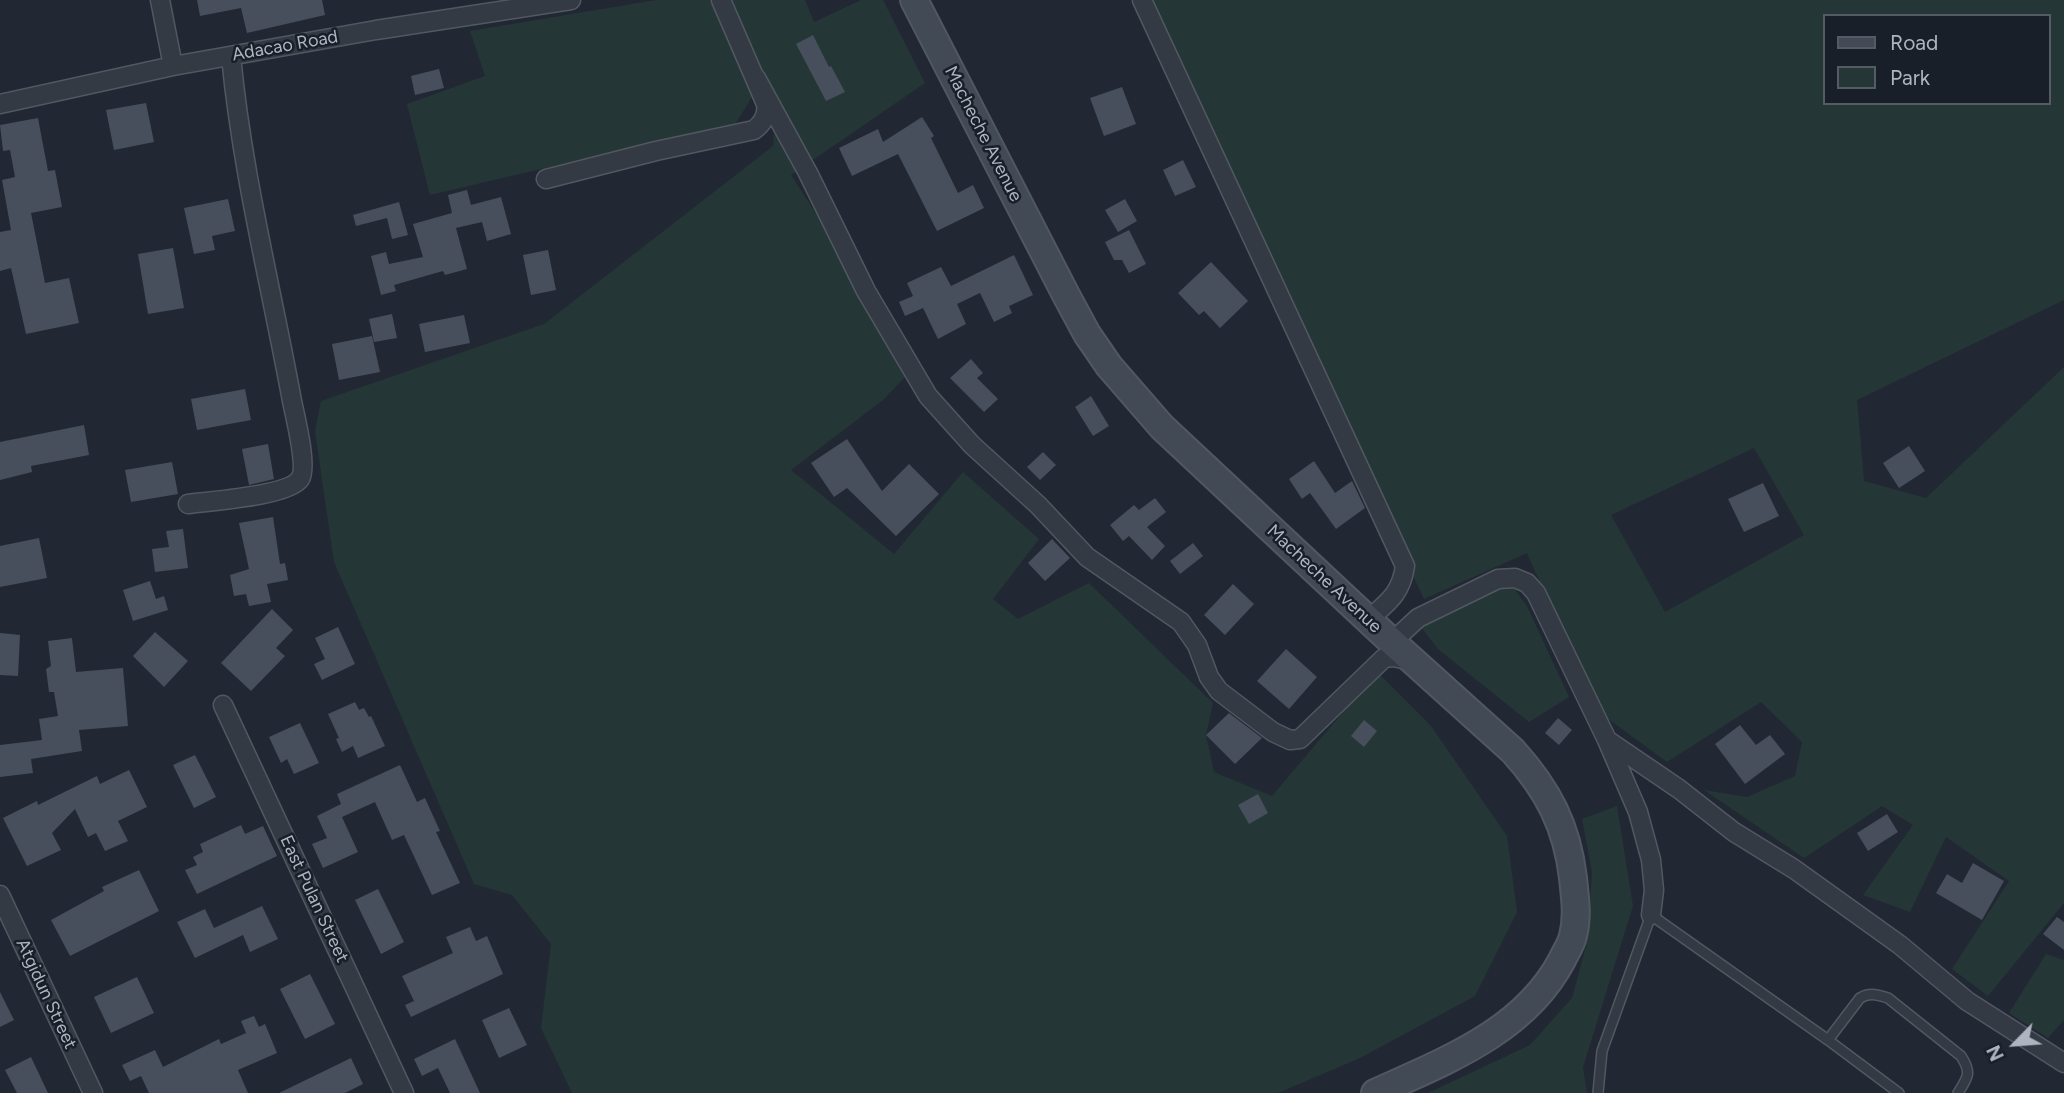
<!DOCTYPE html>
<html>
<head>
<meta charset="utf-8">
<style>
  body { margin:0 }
  #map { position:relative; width:2064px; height:1093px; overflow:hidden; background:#212833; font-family:Figtree,sans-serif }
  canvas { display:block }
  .legend { position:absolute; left:1823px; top:14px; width:228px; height:91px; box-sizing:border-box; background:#191f28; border:2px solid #555b65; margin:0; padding:9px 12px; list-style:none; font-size:21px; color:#aeb5c1 }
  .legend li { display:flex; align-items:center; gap:14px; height:35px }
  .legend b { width:35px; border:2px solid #555b65 }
  .north { position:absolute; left:1980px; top:1009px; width:70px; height:70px; -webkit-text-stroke:5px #191f28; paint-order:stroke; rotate:245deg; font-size:19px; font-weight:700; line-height:28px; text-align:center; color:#aeb5c1 }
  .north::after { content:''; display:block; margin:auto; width:24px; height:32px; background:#aeb5c1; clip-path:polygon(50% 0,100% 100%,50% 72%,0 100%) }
</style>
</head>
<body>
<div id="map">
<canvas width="2064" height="1093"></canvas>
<ul class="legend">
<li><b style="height:9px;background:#424a56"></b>Road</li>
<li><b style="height:19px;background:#253636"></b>Park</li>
</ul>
<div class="north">N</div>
</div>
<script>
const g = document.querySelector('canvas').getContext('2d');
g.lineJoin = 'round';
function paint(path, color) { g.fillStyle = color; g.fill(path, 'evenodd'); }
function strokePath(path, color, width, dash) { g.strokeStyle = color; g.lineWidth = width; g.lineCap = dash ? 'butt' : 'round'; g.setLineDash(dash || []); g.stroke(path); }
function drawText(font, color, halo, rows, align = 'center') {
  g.font = font + ' Figtree,sans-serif'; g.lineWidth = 5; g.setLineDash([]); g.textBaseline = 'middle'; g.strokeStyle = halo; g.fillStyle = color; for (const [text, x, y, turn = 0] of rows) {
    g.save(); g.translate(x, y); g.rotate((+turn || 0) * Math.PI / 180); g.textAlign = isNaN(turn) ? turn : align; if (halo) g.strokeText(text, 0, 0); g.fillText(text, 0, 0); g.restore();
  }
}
paint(new Path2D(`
  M656 0H805L814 22 861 0H883L925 83 791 175 885 320 911 371 883 400 791 470 894 554 963 472 1039 539 993 599 1018 619 1089 583 1213 703 1206 735 1214 772 1272 796 1377 672 1431 726 1507 836 1517 912 1475 996 1360 1058 1278 1093H572L541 1028 551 944 512 895 474 884 334 562 315 431 321 401 544 324 773 146 776 106 763 79 736 123 430 195 407 104 485 76 470 31Z
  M1141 0H2064V300L1857 400 1864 481 1926 498 2064 367V903L1988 996 1952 969 2009 881 1946 837 1910 912 1863 895 1913 825 1882 806 1804 858 1704 790 1747 797 1795 776 1802 742 1761 702 1667 762 1596 710 1527 553 1424 599ZM1824 16H2048V103H1824ZM1754 448 1804 535 1665 612 1611 515Z
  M1510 583 1527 606 1569 697 1529 722 1438 649 1420 626 1494 589Z
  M1617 806 1633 906 1583 1067 1587 1093H1428L1530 1045 1572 998 1588 939 1592 872 1582 819Z
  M2046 954 2064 960V1020L2048 1038 2009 1013Z`), '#253636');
paint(new Path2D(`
  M197 0H322L325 15 247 33 241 8 200 16Z
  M813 35 829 67 831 66 845 92 826 101 796 44Z
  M439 69 444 88 415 95 411 76Z
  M1122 87 1136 124 1104 136 1090 98Z
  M146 103 154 142 114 150 106 110Z
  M922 117 934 136 931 138 958 193 973 185 984 208 937 231 898 154 852 176 839 148 878 129 883 142Z
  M38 118 48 171 55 170 62 207 31 213 45 283 69 278 79 323 26 334 11 268 0 271V232L11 230 2 180 15 177 10 150 3 151 0 125Z
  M1183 160 1196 187 1175 196 1163 170Z
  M467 190 471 205 501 197 511 234 487 241 482 222 456 228 467 269 445 275 443 271 394 285 396 291 381 295 371 256 386 252 389 264 423 257 413 224 452 213 448 195Z
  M228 199 235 231 212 236 215 250 194 254 184 208Z
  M1125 199 1137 221 1118 232 1105 210Z
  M399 202 408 235 392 239 387 218 356 226 353 215Z
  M1129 230 1146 264 1129 273 1122 260H1114L1105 242Z
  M173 248 184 308 148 314 138 254Z
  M548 250 556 290 531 295 523 255Z
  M1014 255 1033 295 1009 306 1012 313 994 322 980 293 957 304 966 324 938 339 923 308 905 316 899 302 913 296 907 283 941 267 951 286Z
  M1211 262 1248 301 1220 328 1204 311 1199 315 1178 293Z
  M392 314 397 338 374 342 369 319Z
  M464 315 470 343 425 352 419 324Z
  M372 336 380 372 339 380 332 344Z
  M971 359 983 373 977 378 998 399 984 412 950 378Z
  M245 389 251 420 197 430 191 399Z
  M1091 396 1109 426 1093 436 1075 407Z
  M84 425 89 455 31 466 32 472 0 480V442Z
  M847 439 882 491 909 464 939 494 896 536 847 488 834 497 811 463Z
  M268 444 274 479 249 485 242 449Z
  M1909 446 1925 471 1899 488 1883 463Z
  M1043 452 1056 465 1040 480 1027 467Z
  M1314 461 1335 493 1352 481 1365 508 1336 529 1310 493 1302 499 1289 479Z
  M172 462 178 494 131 502 125 470Z
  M1763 483 1779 516 1744 532 1728 499Z
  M1155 498 1166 512 1147 527 1165 546 1152 560 1129 536 1123 541 1110 525 1134 505 1139 510Z
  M273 517 280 564 285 563 288 580 267 584 271 602 249 606 246 594 234 596 230 575 249 569 239 523Z
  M183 529 188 568 155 572 152 549 169 547 166 531Z
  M39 538 47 578 0 587V546Z
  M1052 539 1070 558 1045 581 1028 563Z
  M1193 543 1203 556 1180 574 1170 561Z
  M150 581 156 599 164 596 168 610 133 621 123 590Z
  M1233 584 1254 604 1225 635 1204 615Z
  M272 609 293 630 276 648 285 656 251 691 221 663Z
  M338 627 355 664 322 680 314 664 325 659 315 638Z
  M155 632 188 661 164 687 133 656Z
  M0 633 20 635 18 676 0 675Z
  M72 638 76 672 123 668 128 726 79 730 82 751 31 759 33 773 0 777V745L42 740 39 719 58 716 54 692H49L46 669 51 666 48 641Z
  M1286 649 1317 677 1289 709 1257 681Z
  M355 702 359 710 364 708 369 717 371 716 385 746 358 758 353 746 342 752 336 739 339 738 328 714Z
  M1229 713 1262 738 1235 764 1206 735Z
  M1558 718 1572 730 1559 745 1545 733Z
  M1364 720 1377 731 1364 747 1351 736Z
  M300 723 319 763 294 774 287 759 281 763 269 737Z
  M1740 725 1756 745 1770 735 1785 754 1745 784 1715 744Z
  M195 755 216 797 194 808 173 765Z
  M400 765 417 802 425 798 440 831 436 832 460 883 432 895 404 835 392 840 375 802 342 817 358 852 323 868 312 844 327 838 317 816 341 804 337 794Z
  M129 770 147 807 118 821 128 841 105 851 96 833 88 837 75 809 52 833 61 850 27 866 3 818 37 801 38 805 97 776 100 784Z
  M1258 794 1268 813 1249 824 1238 805Z
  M1887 814 1898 832 1868 851 1857 833Z
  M241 825 245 834 263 826 277 856 197 894 185 870 197 865 193 857 203 852 200 844Z
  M1973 863 2004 881 1982 920 1936 893 1947 874 1962 883Z
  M139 870 159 911 70 956 51 920 104 891 102 887Z
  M378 889 404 942 381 954 355 900Z
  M262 906 278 939 250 952 243 935 195 958 177 922 205 909 214 928Z
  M2057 917 2064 922V950L2043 934Z
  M470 927 476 941 487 936 503 974 411 1017 405 1005 414 1001 402 976 453 953 446 937Z
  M310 974 335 1024 305 1039 280 989Z
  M137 977 154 1013 111 1033 94 997Z
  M0 992 14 1020 0 1027Z
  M509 1008 527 1045 499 1058 482 1020Z
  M254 1016 259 1027 265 1024 277 1053 238 1070 248 1093H149L141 1076 130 1081 122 1065 155 1050 163 1067 219 1039 221 1044 246 1033 241 1021Z
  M455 1039 480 1093H450L438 1068 422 1076 414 1059Z
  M31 1057 48 1093H17L5 1070Z
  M351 1058 363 1084 345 1093H279Z`), '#474f5c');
const lane = new Path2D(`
  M1828 1040 1860 998C1870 992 1877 995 1888 998L1961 1056C1972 1073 1968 1077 1958 1093
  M1598 1093 1602 1051 1651 915 1828 1040 1899 1093`);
const street = new Path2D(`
  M160 0 173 66
  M1142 0 1405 566C1401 594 1388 602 1368 620
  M756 78 808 173 866 291 928 396 972 445 1038 505 1087 557 1181 622 1197 645 1209 677 1219 691 1273 732 1290 740 1300 739 1384 658 1393 657 1413 661
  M0 104 173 66 376 30 571 0
  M546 179 656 151 754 130C763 123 768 115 766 104L721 0
  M188 504C210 501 288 496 300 479 308 467 295 416 292 401 271 286 242 173 231 56
  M1392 642 1418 618 1498 579 1515 578 1527 583 1536 593 1607 740 1638 812 1651 860 1654 890 1651 915
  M223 705 404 1093
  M1607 740 1679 789 1734 832 1794 869 1900 945 1967 1001 2064 1063
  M0 895 93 1093`);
const secondary = new Path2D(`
  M914 0 1066 295 1087 334 1109 366 1162 427 1392 642 1513 751C1548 790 1567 826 1573 878 1575 898 1578 916 1573 936 1571 945 1565 953 1562 960 1524 1032 1445 1061 1375 1093`);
strokePath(lane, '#515862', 12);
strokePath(street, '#515862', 21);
strokePath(secondary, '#515862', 30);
strokePath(lane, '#343a44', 9);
strokePath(street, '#343a44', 18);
strokePath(secondary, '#424a56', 26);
drawText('18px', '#aeb5c1', '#191f28', [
  ["Adacao Road",285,46,-10],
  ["Macheche Avenue",983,134,63],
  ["Macheche Avenue",1324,579,43],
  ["East Pulan Street",314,899,65],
  ["Atgidun Street",46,994,65]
]);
</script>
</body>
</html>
